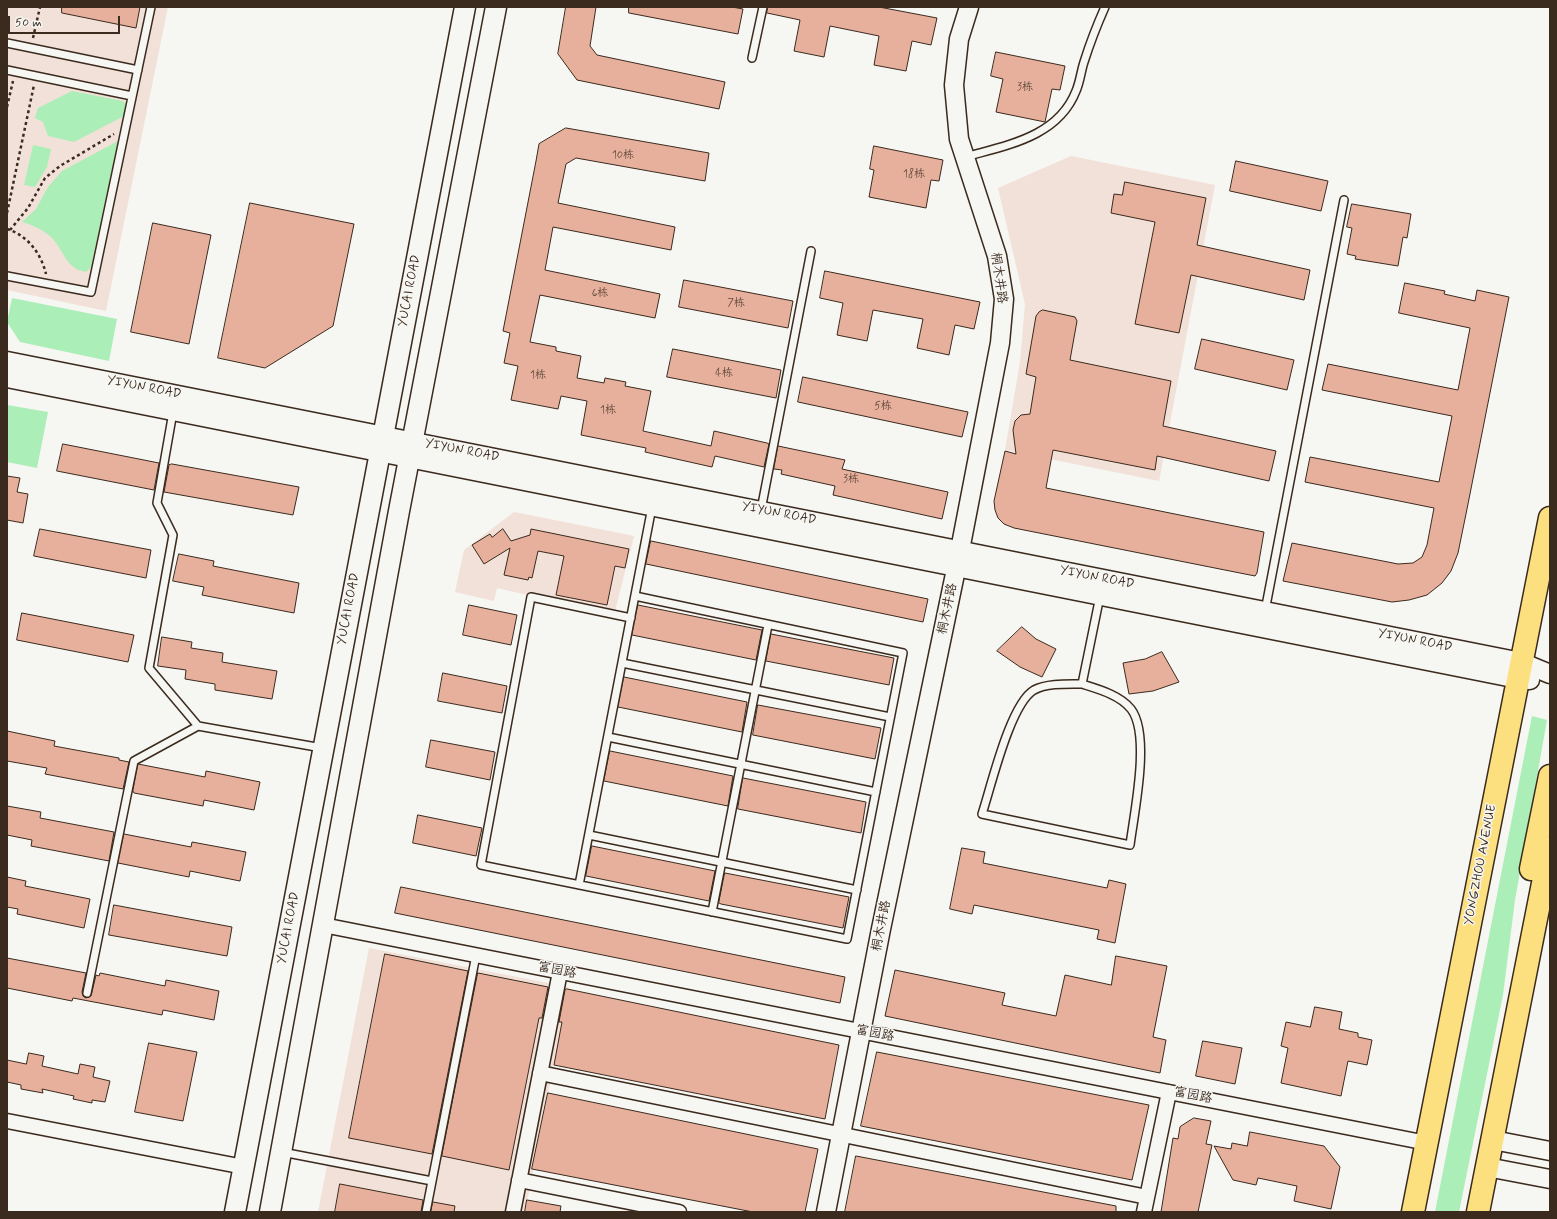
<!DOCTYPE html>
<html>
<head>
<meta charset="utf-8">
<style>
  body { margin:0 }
  #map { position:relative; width:1557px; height:1219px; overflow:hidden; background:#f6f6f2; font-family:Mynerve,sans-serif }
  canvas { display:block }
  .frame { position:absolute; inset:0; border:8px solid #3b2a1e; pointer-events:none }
  .scale { position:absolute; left:8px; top:16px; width:112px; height:18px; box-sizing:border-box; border:2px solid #3b2a1e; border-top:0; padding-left:5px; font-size:12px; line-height:14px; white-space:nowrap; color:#3b2a1e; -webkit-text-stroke:3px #f6f6f2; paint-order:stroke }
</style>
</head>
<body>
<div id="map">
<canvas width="1557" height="1219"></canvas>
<div class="frame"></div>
<div class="scale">50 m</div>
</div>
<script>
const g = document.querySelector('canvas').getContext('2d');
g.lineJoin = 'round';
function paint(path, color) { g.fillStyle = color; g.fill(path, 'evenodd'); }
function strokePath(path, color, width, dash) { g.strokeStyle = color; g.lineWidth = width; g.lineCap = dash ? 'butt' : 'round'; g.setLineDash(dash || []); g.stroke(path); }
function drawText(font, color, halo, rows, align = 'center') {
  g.font = font + ' Mynerve,"LXGW WenKai TC",sans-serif'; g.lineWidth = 3; g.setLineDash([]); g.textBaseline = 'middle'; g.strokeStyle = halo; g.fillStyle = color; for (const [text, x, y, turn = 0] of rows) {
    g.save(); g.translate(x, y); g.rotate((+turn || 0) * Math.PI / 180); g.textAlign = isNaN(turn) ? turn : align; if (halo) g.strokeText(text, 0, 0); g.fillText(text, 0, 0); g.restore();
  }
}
paint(new Path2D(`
  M7 7H168L106 311 7 290Z
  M1071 156 1215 185 1159 481 1005 450 1020 362 1025 304 998 188Z
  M514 512 634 536 614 615 497 588 494 601 455 592 464 550Z
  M369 948 569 987 525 1212H318Z`), '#f1e1d8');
paint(new Path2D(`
  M72 91 123 101 126 105 124 116 74 142 48 136 43 122 35 118 38 108Z
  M118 141 91 267 86 272C64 268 65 250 50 236 41 229 33 225 22 222L36 209 48 187 62 171Z
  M33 145 51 149 47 167 35 187 24 185Z
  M12 298 117 319 109 361 20 342 7 322Z
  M7 405 48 412 37 468 7 462Z
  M1532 716 1547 720 1515 900 1503 995 1459 1212H1435Z`), '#aceeb7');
const building = new Path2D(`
  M62 7H140L136 28 62 13Z
  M566 7H596L590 46 597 55 725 82 719 109 577 80 558 54Z
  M629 7H732L743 9 738 34 629 13Z
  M768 7H879L937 18 931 45 912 41 906 71 874 65 879 36 830 26 824 57 794 51 800 20 767 13Z
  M996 52 1065 66 1060 90 1052 89 1045 122 996 112 1003 79 991 76Z
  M566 128 709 153 705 181 576 158 566 164 558 203 675 227 671 250 553 227 545 270 660 294 655 318 540 295 530 342 556 347V351L581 356 577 378 604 383 605 378 626 382 625 386 651 391 643 431 711 446 714 431 767 443 769 444 764 467 715 456 712 467 645 452 646 448 581 435 587 401 561 396 558 409 511 400 518 366 504 363 510 333 503 331 536 161 539 144Z
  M874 146 943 160 939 181 931 180 926 208 869 197 874 170 870 169Z
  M1236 161 1328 181 1321 211 1230 191Z
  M1125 182 1206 198 1197 245 1310 270 1304 300 1191 275 1179 333 1135 324 1155 222 1111 213 1114 194 1122 195Z
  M250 203 354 224 333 326 265 368 218 358Z
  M1352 204 1411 214 1407 238 1403 237 1398 266 1355 259 1356 256 1347 254 1352 228 1347 227Z
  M153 223 211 235 189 344 131 332Z
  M825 271 980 302 974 329 955 325 949 355 917 348 923 319 873 310 867 341 837 335 843 303 820 298Z
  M684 280 793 301 788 328 679 307Z
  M1405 283 1445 291 1444 294 1475 301 1477 290 1509 297 1466 514 1458 553 1451 571 1442 583 1427 595 1409 600 1392 602 1283 581 1292 543 1398 564 1413 563 1422 557 1427 545 1434 508 1305 482 1310 457 1439 482 1452 416 1322 390 1328 364 1458 390 1470 328 1399 313Z
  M1043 310 1075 317 1077 321 1070 360 1171 381 1163 426 1276 451 1269 481 1157 456 1155 470 1053 450 1046 488 1264 532 1257 573 1255 576 1014 528 1004 524 998 518 995 510 994 501 1005 451 1016 454 1013 430 1015 421 1021 415 1030 414 1036 377 1026 374 1036 316 1039 312Z
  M1202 339 1294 360 1287 390 1195 369Z
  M673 349 781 370 776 398 667 377Z
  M803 377 968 412 962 437 798 402Z
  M63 444 159 463 154 490 57 471Z
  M778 446 845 460 842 469 948 492 942 519 833 495 835 486 781 474 782 470 774 469Z
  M172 464 299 487 293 515 164 492 169 465Z
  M7 476 20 478 17 492 28 494 23 523 7 520Z
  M40 529 151 550 146 578 34 556Z
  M503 529 511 541 530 535 531 529 629 549 625 568 615 566 607 605 556 595 564 556 538 551 532 578 529 577 528 580 504 575 510 548 484 564 472 545 490 534 492 537Z
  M651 541 928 599 923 622 646 564Z
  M179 554 214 561 213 566 299 583 294 613 202 595 204 587 173 581Z
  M469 605 517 615 511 645 463 635Z
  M638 605 762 630 756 660 632 635Z
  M22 613 134 635 128 662 17 640Z
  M1022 627 1036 639 1056 649 1042 677 1020 667 997 651Z
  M771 634 894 658 889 685 766 661Z
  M162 637 192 642 191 648 223 653 222 662 277 671 272 699 215 690V684L185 679 186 670 158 666Z
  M1162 652 1179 682 1153 691 1129 694 1123 663 1145 659Z
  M443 673 507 686 502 713 438 701Z
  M624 677 747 702 742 732 618 707Z
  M758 705 881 728 875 759 753 735Z
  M7 731 55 741 54 746 119 758V760L129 762 123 789 45 774 47 768 7 761Z
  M431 740 495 752 490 780 426 767Z
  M610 751 733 776 728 806 604 781Z
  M138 764 205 777 206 771 260 782 254 810 204 800 203 806 134 793 133 791Z
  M743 778 866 802 861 833 738 809Z
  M7 806 41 812 40 818 114 832 109 861 31 846 32 840 7 835Z
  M418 815 482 828 476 856 413 843Z
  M124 834 191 847 192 842 246 852 240 881 190 871 189 877 118 863Z
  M592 846 715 871 709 901 586 876Z
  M962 848 985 852 983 863 1107 888 1109 880 1126 884 1115 943 1097 939 1099 930 974 905 972 914 950 909Z
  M725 873 849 897 843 928 721 904 719 903Z
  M7 877 26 881 25 886 90 899 84 928 17 914 18 909 7 907Z
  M401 887 845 977 840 1003 395 913Z
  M114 905 232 927 227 956 109 935Z
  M385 954 468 971 432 1154 349 1138Z
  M1116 956 1167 966 1153 1037 1166 1040 1160 1073 885 1016 895 970 1005 993 1002 1005 1056 1016 1065 975 1111 985Z
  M7 958 86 973 82 992 83 996 86 998 91 996 96 975 99 976 100 973 165 986 166 980 219 991 214 1020 163 1010 162 1015 73 998 72 1001 7 988Z
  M478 973 548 987 542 1018H539L509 1170 442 1156Z
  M567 989 839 1045 825 1119 554 1065 562 1022H559L565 990Z
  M1315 1007 1342 1012 1339 1029 1358 1033V1037L1372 1040 1367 1065 1348 1061 1341 1096 1281 1083 1288 1048 1281 1046 1286 1022 1310 1027Z
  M1203 1041 1242 1048 1235 1084 1196 1076Z
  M149 1043 197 1052 183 1121 135 1112Z
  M877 1052 1149 1105 1132 1180 861 1126Z
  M29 1053 44 1056 42 1066 78 1074 80 1064 95 1067 93 1077 110 1081 105 1102 92 1100V1103L73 1099 74 1096 42 1089 43 1093 21 1089V1085L7 1082V1060L26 1064Z
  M548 1093 818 1149 805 1212H753L532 1169Z
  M1194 1118 1211 1121 1206 1144 1212 1145 1198 1212H1161L1173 1138 1178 1139 1180 1127Z
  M1250 1132 1324 1146 1340 1167 1331 1209 1294 1201 1297 1186 1258 1178 1256 1185 1233 1180 1214 1146 1231 1149 1232 1143 1247 1146Z
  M856 1156 1116 1206V1212H845Z
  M340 1184 423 1200 421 1212H335Z
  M527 1200 561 1206 560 1212H525Z
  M433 1202 455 1206 454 1212H431Z`);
paint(building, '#e6b09c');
strokePath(building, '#3b2a1e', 1);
const service = new Path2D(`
  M7 43 138 70
  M752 58 763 7
  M7 70 132 96
  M965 157C1007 145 1058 137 1076 91 1080 82 1081 71 1084 62 1090 43 1097 25 1105 7
  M7 276 91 292 151 7
  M173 412 157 503 173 535 149 668 198 726 322 748
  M761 510 811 251
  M1265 611 1344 200
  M631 618 531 597 481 865 847 939 903 653 635 596
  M622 663 890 717
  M1082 684C1098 689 1120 695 1131 709 1151 735 1134 813 1130 845L982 814C991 787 1010 704 1034 690 1047 683 1067 684 1082 684L1100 596
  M608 737 876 792
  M589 835 857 890
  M579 885 652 507
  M712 912 768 625
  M87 993 134 761 198 726
  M282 1152 432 1181
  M426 1212 476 955`);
const minor = new Path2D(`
  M323 925 1427 1143
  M540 1073 1147 1197
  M7 1121 244 1167
  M519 1180 679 1212
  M513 1212 560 972
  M1144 1212 1169 1092`);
const tertiary = new Path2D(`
  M7 361 1521 662 1550 674
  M7 378 1518 679 1530 680
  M1493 1140 1550 1151
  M1487 1167 1550 1179
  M826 1212 881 929 960 550 1000 343 1004 299 997 256 959 139 954 85 959 39 969 7`);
const secondary = new Path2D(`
  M235 1212 465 7
  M270 1212 399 511 496 7`);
const primary = new Path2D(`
  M1531 869 1550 776
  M1413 1212 1550 518
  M1478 1212 1550 848`);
strokePath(service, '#3b2a1e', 10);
strokePath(minor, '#3b2a1e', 17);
strokePath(tertiary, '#3b2a1e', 21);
strokePath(secondary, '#3b2a1e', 23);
strokePath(primary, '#3b2a1e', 25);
strokePath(new Path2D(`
  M33 38 40 7
  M7 107 13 81
  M7 213 34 85
  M7 229C27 235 41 253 46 274
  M10 230 28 208 45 178 60 166 114 134`), '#3b2a1e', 2.5, [3, 3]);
strokePath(service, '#f6f6f2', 7);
strokePath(minor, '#f6f6f2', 14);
strokePath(tertiary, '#f6f6f2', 18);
strokePath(secondary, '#f6f6f2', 20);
strokePath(primary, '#fce080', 22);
drawText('11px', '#664c3e', null, [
  ["3栋",1025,88],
  ["10栋",623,156],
  ["18栋",914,175],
  ["6栋",600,294],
  ["7栋",736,304],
  ["4栋",724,374],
  ["1栋",538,376],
  ["5栋",883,407],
  ["1栋",608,411],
  ["3栋",851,480]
]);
drawText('13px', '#3b2a1e', '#f6f6f2', [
  ["桐木井路",998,278,82],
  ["YUCAI ROAD",410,291,-79],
  ["YIYUN ROAD",144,388,11],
  ["YIYUN ROAD",462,451,11],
  ["YIYUN ROAD",779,514,11],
  ["YIYUN ROAD",1097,578,11],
  ["YUCAI ROAD",349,609,-79],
  ["桐木井路",948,609,-78],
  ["YIYUN ROAD",1415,641,11],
  ["YONGZHOU AVENUE",1481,865,-79],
  ["桐木井路",882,926,-79],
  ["YUCAI ROAD",289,928,-79],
  ["富园路",557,971,11],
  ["富园路",875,1034,11],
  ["富园路",1193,1096,11]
]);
</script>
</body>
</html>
